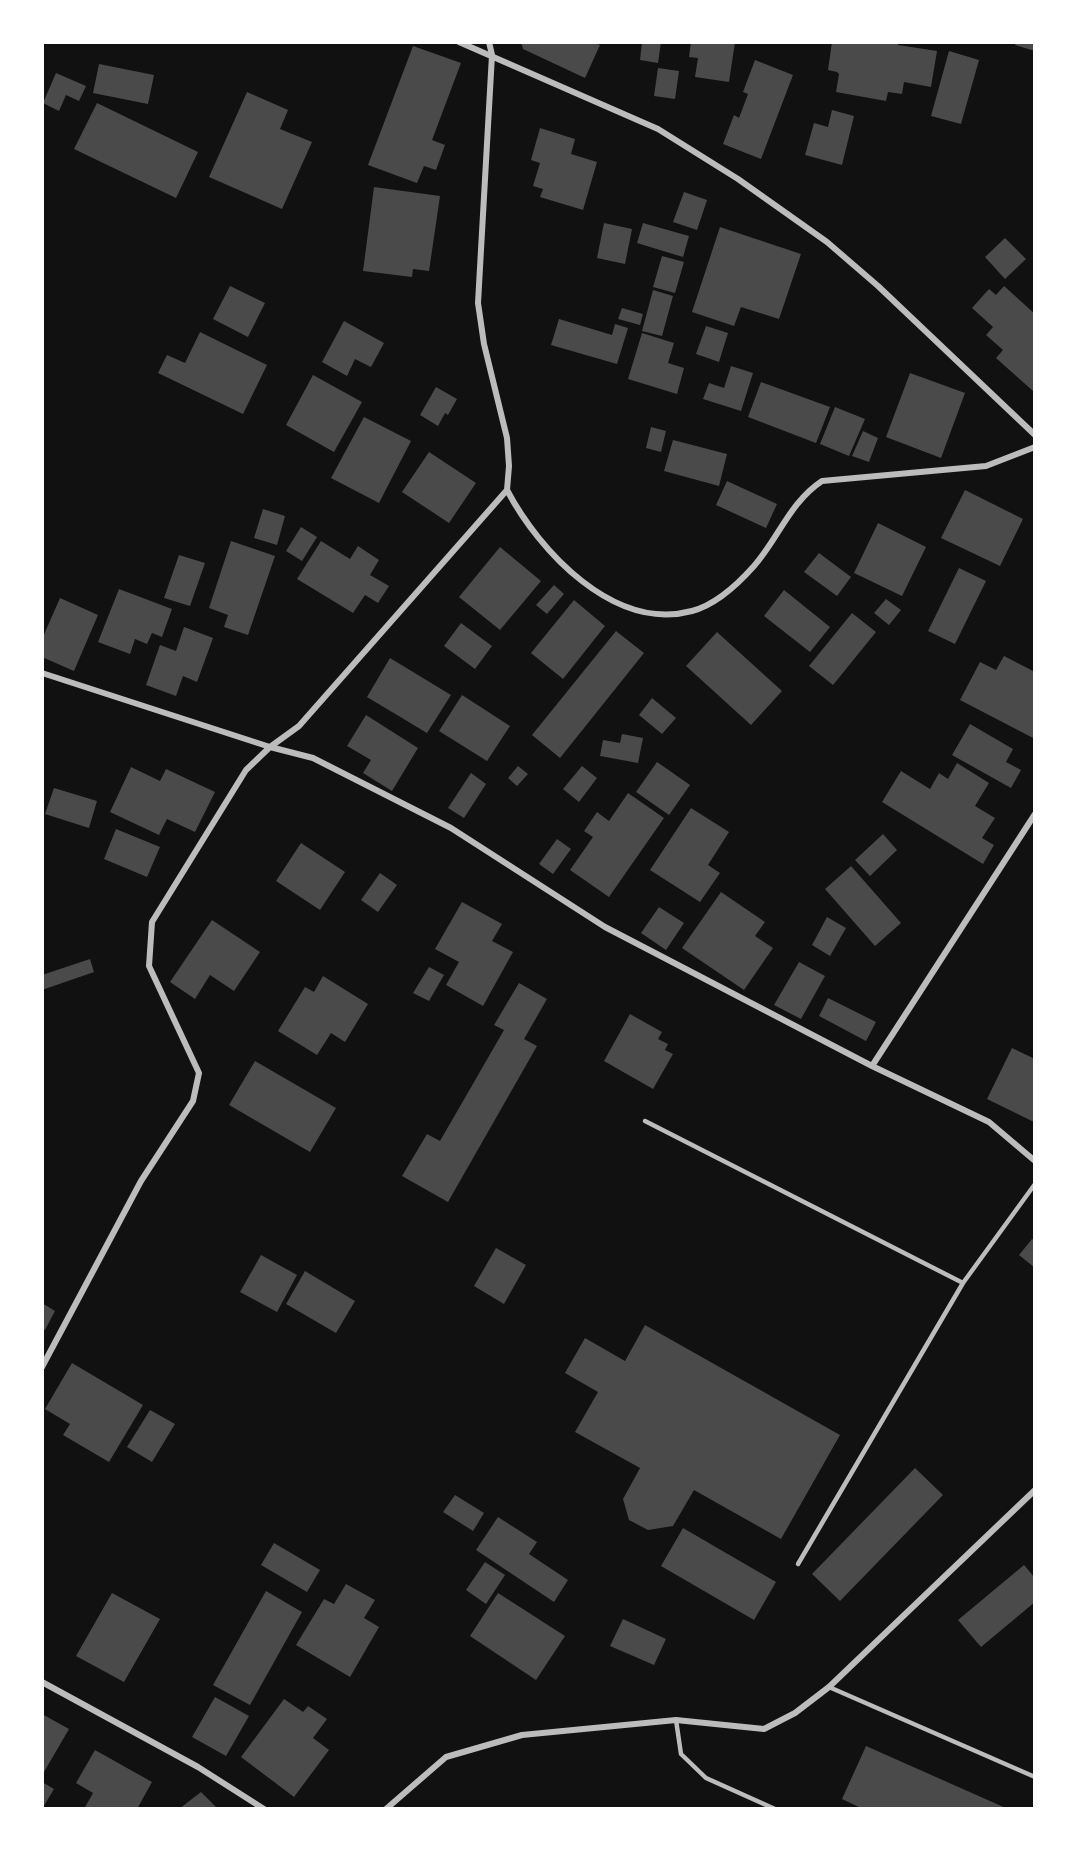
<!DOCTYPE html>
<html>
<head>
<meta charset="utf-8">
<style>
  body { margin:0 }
  #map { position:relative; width:1077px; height:1851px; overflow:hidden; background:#111; font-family:"Source Sans 3",sans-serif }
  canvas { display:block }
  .frame { position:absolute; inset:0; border:44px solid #fff; pointer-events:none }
</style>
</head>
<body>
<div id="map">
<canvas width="1077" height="1851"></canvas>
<div class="frame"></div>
</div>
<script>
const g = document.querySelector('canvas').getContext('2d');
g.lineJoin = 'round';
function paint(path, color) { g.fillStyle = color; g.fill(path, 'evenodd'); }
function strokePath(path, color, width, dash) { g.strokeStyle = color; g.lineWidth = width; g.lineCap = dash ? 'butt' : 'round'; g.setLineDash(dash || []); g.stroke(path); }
paint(new Path2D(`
  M521 42H591L600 45 585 78 523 49Z
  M642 42H661L658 63 640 60Z
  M691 42H735L729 82 695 77 698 58 689 57Z
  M832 42H898V45L937 51 931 87 904 82 902 94 888 92 886 101 836 92 839 74 837 72 828 70Z
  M1016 42H1035V51L1015 45Z
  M413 46 461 63 432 140 445 145 436 170 424 166 417 183 368 165Z
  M949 51 979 60 961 124 931 116Z
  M755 60 793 75 761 159 723 144 734 115 739 118 748 94 743 92Z
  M99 64 154 75 148 104 93 93Z
  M658 68 679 71 675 99 654 96Z
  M56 73 86 86 79 101 66 95 59 111 43 103Z
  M247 92 288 110 280 129 312 142 282 209 209 177Z
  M97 103 198 152 176 198 74 149Z
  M832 110 854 116 842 165 805 155 814 123 828 127Z
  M540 128 575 139 571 154 597 162 583 210 540 197 543 189 533 186 540 163 531 160Z
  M374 187 440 196 429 271 413 269 412 277 363 271Z
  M684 192 707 200 697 230 673 222Z
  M604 223 632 229 625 264 597 258Z
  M643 223 689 236 683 257 637 243Z
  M720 227 801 254 779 319 741 307 734 326 692 312Z
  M1005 238 1026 259 1005 279 985 257Z
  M662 256 684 262 675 293 653 287Z
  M230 286 265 303 248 337 213 319Z
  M1004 286 1035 314V388L1033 391 996 358 1003 350 986 335 993 327 972 308 989 289 996 295Z
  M653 290 673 296 662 336 642 331Z
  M622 308 643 314 640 325 618 319Z
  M559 319 612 335 615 324 628 328 617 364 551 345Z
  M344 321 384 343 371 367 355 359 347 376 322 362Z
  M706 326 728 333 719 362 696 354Z
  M200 332 267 365 243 414 158 373 167 355 185 363Z
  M642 333 674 343 668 363 684 368 677 394 628 379Z
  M731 366 753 373 741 411 703 399 709 383 724 388Z
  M910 373 965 393 941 458 886 437Z
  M313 375 362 402 334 452 286 425Z
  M761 382 830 407 816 443 748 417Z
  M436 387 457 399 448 415 445 413 438 426 420 415Z
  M835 407 865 419 849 456 820 444Z
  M364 417 411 441 379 503 331 478Z
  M651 427 666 431 661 452 646 448Z
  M863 431 878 438 869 462 852 456Z
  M673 440 727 454 719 486 664 471Z
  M429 452 476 483 449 523 402 492Z
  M727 481 777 504 766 528 716 505Z
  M965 490 1023 519 1000 566 941 538Z
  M263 509 285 516 277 545 254 538Z
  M878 523 926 547 902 596 854 573Z
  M301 527 317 537 302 561 286 551Z
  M231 541 275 556 248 635 224 627 228 615 209 608Z
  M321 541 350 559 358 546 379 560 370 575 389 586 378 603 365 595 353 613 297 579Z
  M500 547 541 581 500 630 459 597Z
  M819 553 851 577 837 596 804 572Z
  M179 555 205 563 190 606 164 598Z
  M959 568 986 581 955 644 928 631Z
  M554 585 564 594 547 614 536 605Z
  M119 589 172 609 162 637 152 633 147 644 135 639 130 654 98 642Z
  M784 590 830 627 810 652 764 616Z
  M60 598 98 615 74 671 42 657V639Z
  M886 599 901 610 889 625 874 613Z
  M574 600 605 626 563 679 531 653Z
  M852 613 876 632 833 685 809 666Z
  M461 623 492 646 475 669 444 646Z
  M184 627 213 638 197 682 183 676 176 696 146 685 160 645 176 651Z
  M616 631 644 653 560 758 532 735Z
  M717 632 782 691 751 725 686 666Z
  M1004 656 1035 672V739L960 700 980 662 996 670Z
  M390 658 451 695 427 733 367 697Z
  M462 695 510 726 487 761 439 731Z
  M652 698 676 718 662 734 639 715Z
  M366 715 418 748 392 791 363 773 371 760 347 746Z
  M970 724 1013 749 1006 762 1021 770 1011 788 952 755Z
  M622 734 643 738 638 763 600 756 603 740 620 743Z
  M657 762 690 785 669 815 636 792Z
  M957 763 989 783 975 806 995 818 982 838 994 845 983 864 882 802 901 771 930 789 939 773 948 779Z
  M518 766 528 774 517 786 508 778Z
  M582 766 597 778 579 802 563 789Z
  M131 767 160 781 166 769 215 792 195 832 167 819 159 835 110 812Z
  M471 773 486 784 464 818 448 808Z
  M54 788 97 801 89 828 45 814Z
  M628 793 664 818 609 897 570 870 593 837 584 831 597 812 609 821Z
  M691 808 729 832 708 865 720 873 700 902 650 870Z
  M116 829 160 847 147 877 104 859Z
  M883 834 897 850 870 876 855 860Z
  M557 839 571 849 553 874 539 864Z
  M301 843 345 872 320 910 276 881Z
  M851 866 901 923 875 946 825 889Z
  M380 873 397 885 378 912 361 900Z
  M721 892 765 922 755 936 773 948 744 990 682 948Z
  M462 902 502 924 492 941 513 952 483 1006 446 985 459 962 435 949Z
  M659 907 684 923 666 950 641 933Z
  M827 917 846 928 830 956 812 945Z
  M212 920 260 952 234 991 210 975 195 999 170 982Z
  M90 959 94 972 42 990V975Z
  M799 962 825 976 801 1019 774 1005Z
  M429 967 444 975 429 1001 413 993Z
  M323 976 368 1004 345 1042 331 1033 317 1055 278 1031 305 987 314 992Z
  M519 983 547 999 524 1039 537 1046 448 1202 402 1176 427 1134 440 1141 504 1030 494 1025Z
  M828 998 876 1022 866 1041 819 1016Z
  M630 1014 662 1032 658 1039 668 1044 665 1050 673 1054 653 1089 604 1061Z
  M1012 1048 1035 1059 1034 1122 987 1099Z
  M255 1061 336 1108 310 1152 229 1105Z
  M1032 1239 1035 1241V1268L1019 1255Z
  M496 1248 526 1265 504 1304 474 1286Z
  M261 1255 297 1275 277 1312 240 1292Z
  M305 1271 355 1301 336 1333 286 1304Z
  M42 1303 55 1311 45 1330 42 1328Z
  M645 1325 840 1435 781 1539 694 1490 673 1526 648 1530 629 1520 623 1499 640 1468 575 1432 598 1392 565 1373 585 1338 625 1361Z
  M72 1363 143 1405 109 1462 63 1435 70 1424 45 1409Z
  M150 1410 175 1424 152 1462 127 1447Z
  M915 1468 943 1495 840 1601 812 1574Z
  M455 1495 484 1513 473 1531 443 1512Z
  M498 1517 537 1542 529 1554 568 1580 554 1602 476 1550Z
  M683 1528 776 1582 754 1620 661 1566Z
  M274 1543 320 1570 307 1592 261 1565Z
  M485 1562 505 1575 486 1604 466 1590Z
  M1024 1565 1035 1578V1602L981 1647 958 1620Z
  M346 1584 375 1600 364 1618 379 1627 350 1677 296 1645 324 1599 334 1604Z
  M266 1591 302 1612 250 1705 213 1685Z
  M112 1593 160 1619 124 1682 76 1656Z
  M498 1593 565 1636 536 1680 470 1636Z
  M623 1619 666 1639 654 1665 610 1646Z
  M215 1697 249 1716 226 1756 192 1737Z
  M284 1699 303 1712 308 1706 327 1719 313 1738 329 1750 294 1797 241 1757Z
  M42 1714 69 1729 44 1772 42 1770Z
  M866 1746 1008 1809H863L842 1799Z
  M95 1750 152 1782 137 1809H84L93 1793 76 1783Z
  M42 1782 54 1789 42 1809Z
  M201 1792 218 1809H179Z`), '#4a4a4a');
strokePath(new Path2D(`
  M645 1121 963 1283
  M798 1564 963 1283 1035 1184
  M829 1687 1035 1777
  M676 1720 681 1754 706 1778 775 1809`), '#bcbcbc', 4.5);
strokePath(new Path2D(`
  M459 42 658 129 738 179 827 242 878 286 1035 435
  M507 490C539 551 614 632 692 611 715 605 738 584 754 566 778 539 790 502 822 481L986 466 1035 447
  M42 673 270 747 313 758 451 828 605 927 872 1066 989 1122 1035 1161
  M872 1066 1035 814
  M42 1367 141 1181 193 1101 199 1073 149 966 152 922 246 770 270 747 299 726 507 490 509 466 507 438 484 344 478 303 492 55 489 42
  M42 1682 198 1767 264 1809
  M386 1809 446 1757 522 1735 676 1720 764 1729 795 1713 829 1687 1035 1490`), '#bcbcbc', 6);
</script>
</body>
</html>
